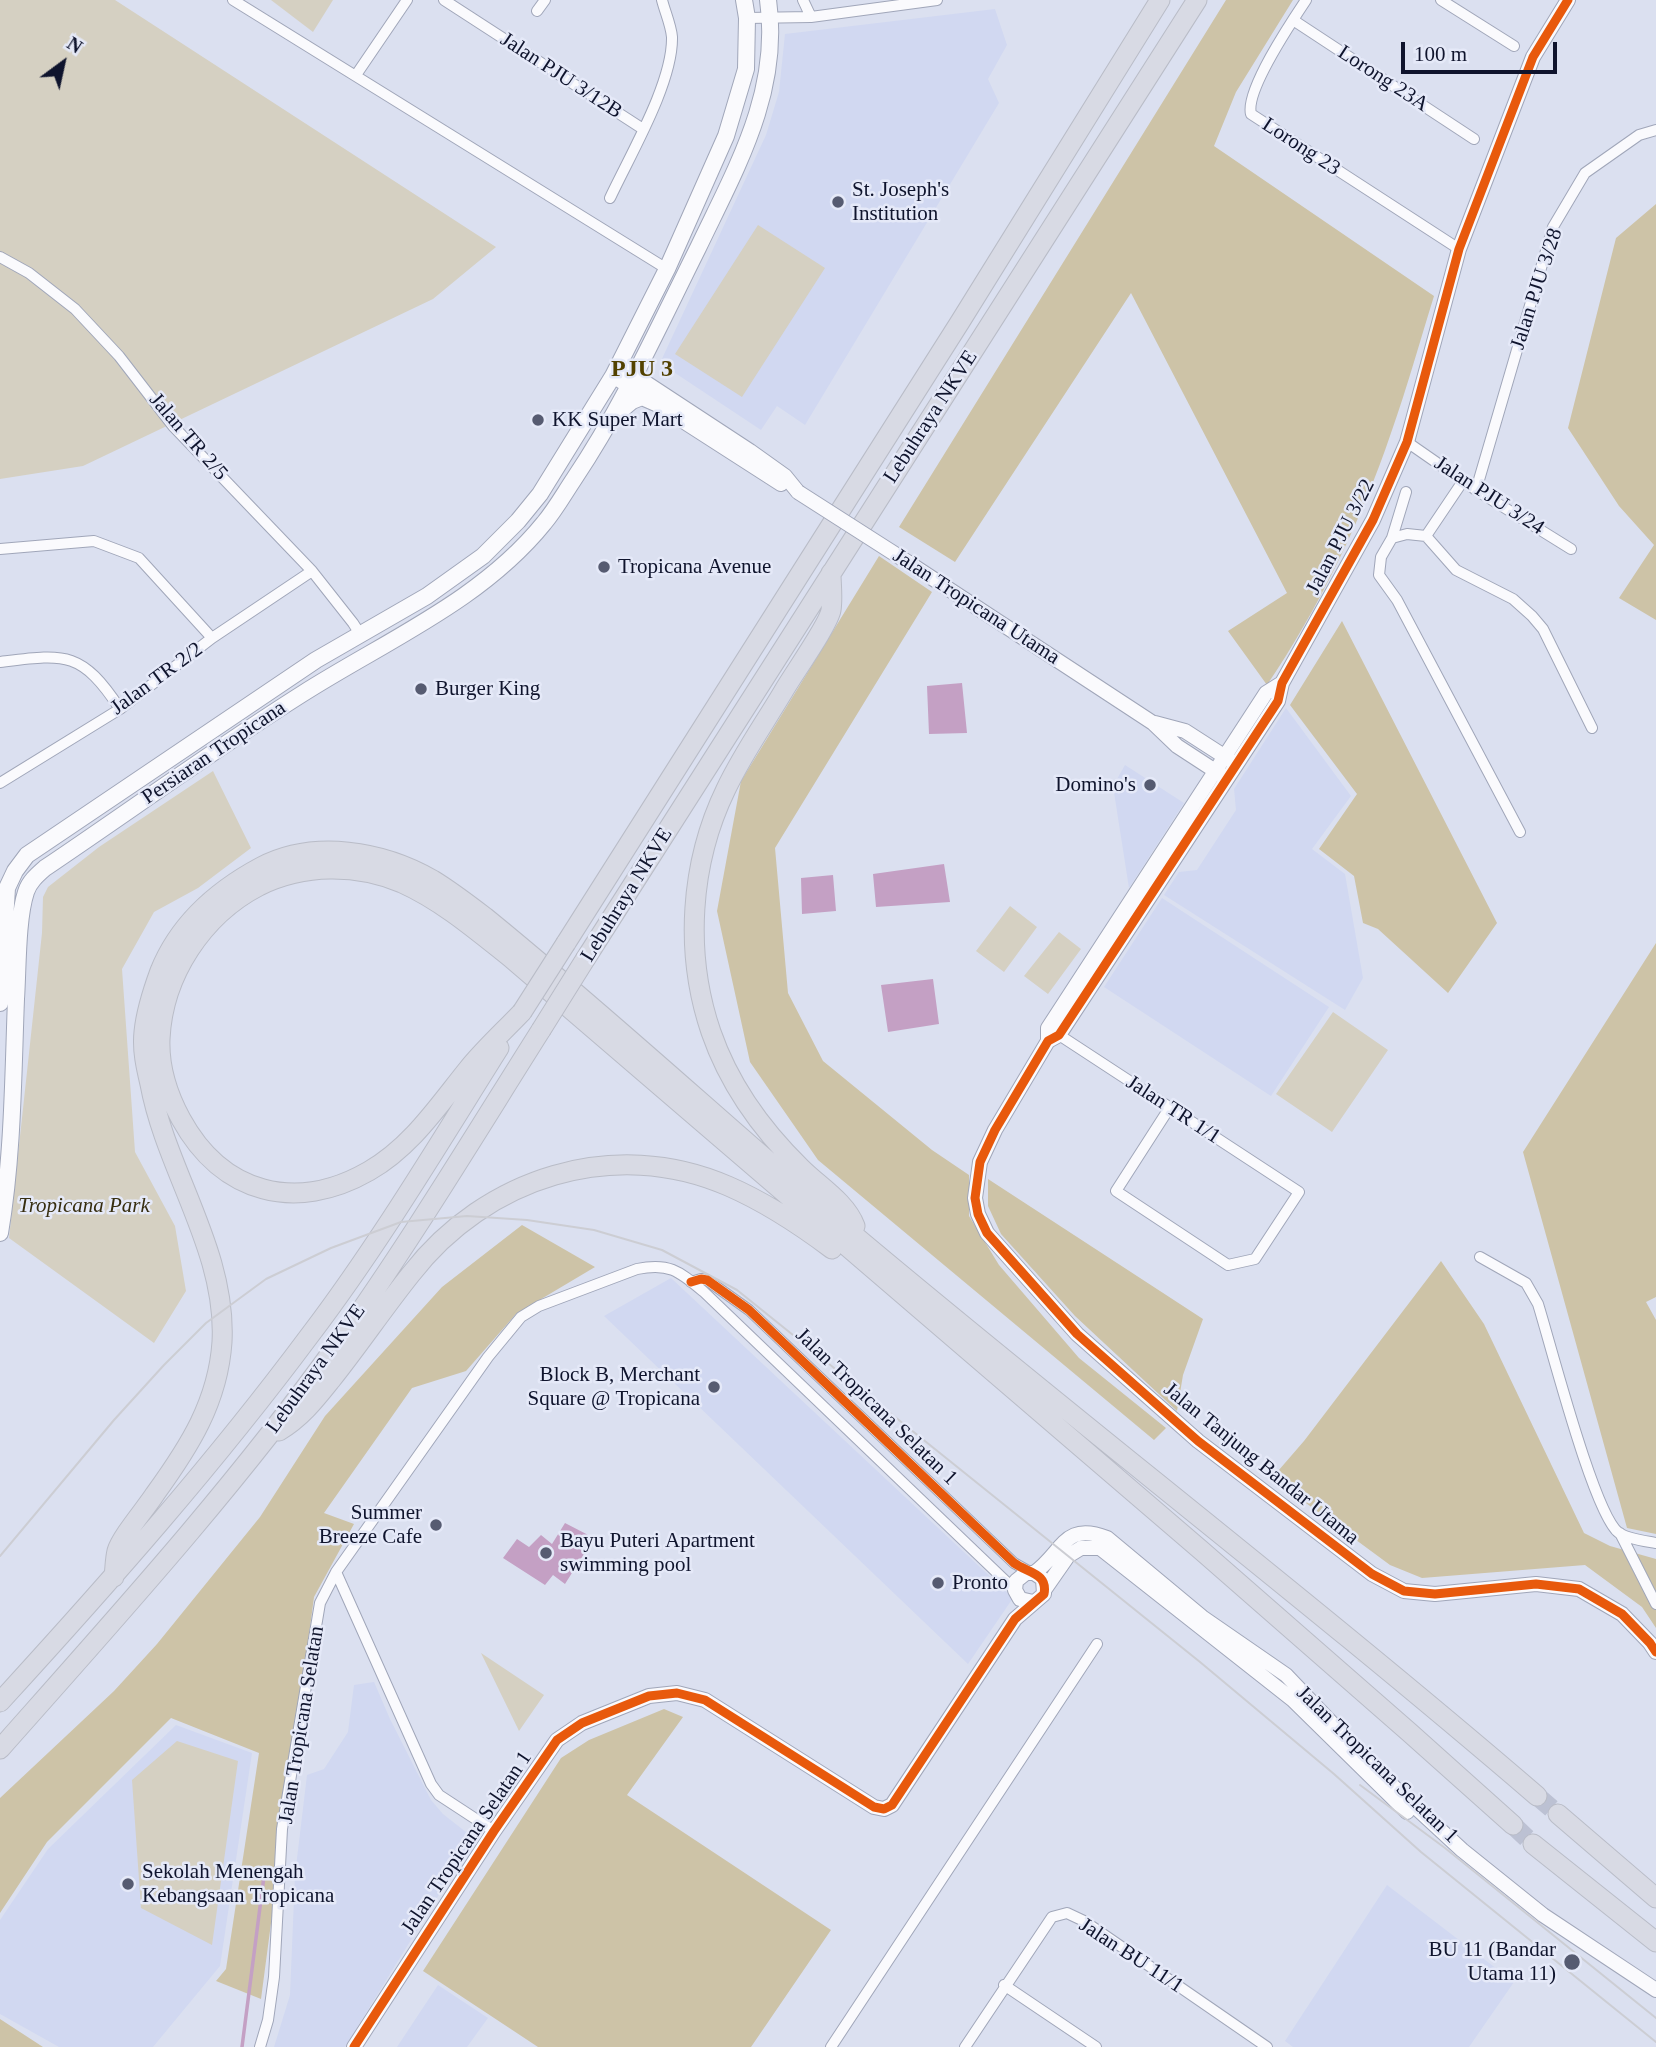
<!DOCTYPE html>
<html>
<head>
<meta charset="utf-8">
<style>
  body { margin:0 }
  #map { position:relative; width:1656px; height:2047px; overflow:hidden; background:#dbe0f0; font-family:Georgia,serif }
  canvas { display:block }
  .north { position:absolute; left:28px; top:28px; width:70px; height:70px; -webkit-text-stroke:5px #e5e9f8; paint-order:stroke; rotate:33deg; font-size:19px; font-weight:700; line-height:28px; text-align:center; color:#0f142d }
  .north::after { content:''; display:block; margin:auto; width:24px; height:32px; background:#0f142d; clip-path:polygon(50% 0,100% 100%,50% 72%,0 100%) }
  .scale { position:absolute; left:1401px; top:42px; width:156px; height:32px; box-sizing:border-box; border:4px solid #0f142d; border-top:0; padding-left:9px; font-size:21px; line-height:24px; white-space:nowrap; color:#0f142d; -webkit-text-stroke:5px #e5e9f8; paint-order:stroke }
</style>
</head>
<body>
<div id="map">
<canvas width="1656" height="2047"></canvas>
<div class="north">N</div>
<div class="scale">100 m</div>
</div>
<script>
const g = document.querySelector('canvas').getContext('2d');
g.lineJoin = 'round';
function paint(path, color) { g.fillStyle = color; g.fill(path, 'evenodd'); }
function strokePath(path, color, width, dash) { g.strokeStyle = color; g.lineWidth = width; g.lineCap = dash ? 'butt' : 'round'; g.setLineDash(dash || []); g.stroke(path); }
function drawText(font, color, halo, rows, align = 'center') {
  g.font = font + ' Georgia,serif'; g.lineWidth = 5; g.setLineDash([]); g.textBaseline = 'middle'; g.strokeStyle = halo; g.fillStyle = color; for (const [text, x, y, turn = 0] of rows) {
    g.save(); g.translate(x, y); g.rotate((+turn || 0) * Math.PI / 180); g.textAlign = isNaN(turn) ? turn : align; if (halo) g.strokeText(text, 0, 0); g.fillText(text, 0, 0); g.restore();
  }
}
paint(new Path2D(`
  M995 9 1007 45 988 79 999 103 805 425 777 406 761 430 660 363 766 135 779 92 785 34Z
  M1286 708 1351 796 1312 849 1345 874 1363 978 1345 1010 1164 895 1179 872 1197 870 1236 810 1234 789Z
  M1125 765 1184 803 1129 888 1113 786Z
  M1162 898 1329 1007 1271 1096 1104 987Z
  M671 1278 1013 1598 968 1664 604 1316Z
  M374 1682 390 1719 431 1800 443 1814 471 1836 472 1841 345 2047H274L290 1995 295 1875 307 1775 324 1769 348 1732 354 1685Z
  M176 1725 252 1753 220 1966 153 2047H59L0 2014V1920L48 1849Z
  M1387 1885 1514 1982 1469 2047H1293L1285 2041Z
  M438 1985 488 2018 467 2047H397Z`), '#d1d8f1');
paint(new Path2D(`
  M0 0H115L496 247 433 299 83 466 0 479Z
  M271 0H333L313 32Z
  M758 225 825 268 742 397 675 354Z
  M213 771 251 848 198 888 154 912 122 969 135 1152 175 1226 186 1291 154 1343 9 1238 42 933 43 897 48 887 99 847Z
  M1010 906 1037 927 1004 972 976 951Z
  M1059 932 1081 949 1048 994 1024 976Z
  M1333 1012 1388 1050 1332 1132 1276 1094Z
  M481 1653 544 1695 519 1731Z
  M177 1741 238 1761 212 1945 141 1908 132 1780Z`), '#d5d0c2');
paint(new Path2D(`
  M1226 0H1293L1236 92 1214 146 1434 296C1420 341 1407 388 1391 433 1362 519 1318 610 1267 685L1228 631 1287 593 1131 293 955 562 899 527Z
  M1656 204V620L1619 598 1654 545 1619 506 1568 428 1616 238Z
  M879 556 932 592 775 848 788 993 823 1061 932 1150 969 1175V1216L999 1265 1079 1358 1166 1428 1154 1440 818 1160 750 1062 717 911 741 781Z
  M1342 621 1497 923 1448 993 1378 929 1363 923 1354 876 1319 849 1357 794 1290 705Z
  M1656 943V1297L1646 1302 1656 1320V1534L1627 1528 1523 1152Z
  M988 1179 1203 1319 1183 1375 1177 1411 1075 1316 1001 1234 988 1206Z
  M522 1225 595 1267 516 1314 466 1371 412 1388 324 1513 354 1524 314 1597 261 1999 216 1981 226 1969 259 1753 171 1718 47 1842 0 1913V1798L114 1691 157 1644 260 1517 325 1416 442 1287Z
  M1441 1261 1484 1324 1584 1533 1610 1546 1656 1559V1628L1642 1607 1585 1565 1422 1578 1390 1565 1272 1478 1304 1441Z
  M664 1709 683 1717 627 1795 831 1930 751 2047H538L423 1971 561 1758 589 1740Z
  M0 2019 43 2047H0Z`), '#cdc3a7');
paint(new Path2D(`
  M962 683 967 733 929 734 927 686Z
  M944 864 950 902 876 907 873 874Z
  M833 875 836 911 802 914 801 878Z
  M933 979 939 1024 888 1032 881 985Z
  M565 1523 594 1538 565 1584 553 1575 545 1585 503 1558 517 1539 529 1547 541 1535 552 1544Z`), '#c4a0c4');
strokePath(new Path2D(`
  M242 2047 264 1876`), '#c4a0c4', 3.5);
strokePath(new Path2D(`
  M1537 1796 1558 1814
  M1513 1825 1533 1844`), '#bcc1d3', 19, [19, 10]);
const minor = new Path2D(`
  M233 0 667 269
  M444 0 643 129
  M803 0 811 17
  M1306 0C1292 21 1245 91 1251 114L1459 249
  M1441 0 1514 46
  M537 11 545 0
  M747 18 811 17 937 0
  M1293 20 1474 139
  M356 75 407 0
  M610 198C630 155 673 83 672 37 671 25 665 12 662 0
  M0 257 29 273 75 309 119 356 173 426 312 571 353 623 360 634
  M1407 442 1476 490 1571 549
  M1476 490 1553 227 1585 173 1639 135 1656 130
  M1406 492 1392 538 1381 557 1379 575 1397 600 1520 832
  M1426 536 1463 481
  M1392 538 1407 534 1426 536 1456 570 1513 599 1532 616 1543 629 1592 728
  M0 549 94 541 139 558 212 638
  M0 662C65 654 81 650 120 709
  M0 783 120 709 212 638 312 571
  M1053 1031 1299 1192 1255 1259 1228 1265 1116 1191 1170 1107
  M1480 1257 1526 1283 1538 1304C1550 1342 1594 1515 1619 1533 1628 1539 1645 1541 1656 1543
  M691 1282 701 1279 707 1280 749 1310 1014 1563 1030 1572
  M1620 1533 1656 1604
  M336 1572 431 1784 439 1795 494 1831
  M1004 1985 1096 2047
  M260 2047 268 2020 274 1977 282 1829 320 1603 336 1572 488 1357 521 1317 539 1306 637 1269C670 1262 680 1272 704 1292L1015 1590
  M831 2047 1097 1644
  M965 2047 1052 1917 1067 1913 1084 1921 1267 2047`);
const tertiary = new Path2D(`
  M1568 0 1533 57 1459 249 1407 442 1373 520 1282 683 1278 701 1059 1035 1048 1041 995 1130 980 1162 975 1198 978 1214 987 1233 1077 1334 1198 1441 1372 1574 1404 1591 1435 1594 1536 1584 1579 1589 1622 1614 1650 1643 1656 1652
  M619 365 750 451 785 476 798 492
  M613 376 781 484
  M909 563 1153 723 1177 746 1223 776
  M1155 723 1185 731 1230 760
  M1048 1041V1028L1266 693 1282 683
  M1034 1573C1063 1553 1063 1521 1107 1538L1202 1617 1286 1675 1385 1779 1462 1850 1543 1915 1656 1990
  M1045 1589 1068 1556 1081 1548H1100L1293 1700 1407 1812
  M354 2047 494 1831 557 1740 582 1723 649 1696 677 1693 705 1700 874 1807 884 1809 892 1805 1015 1619 1044 1594 1043 1579 1034 1573H1026L1016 1581 1015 1590 1020 1599 1033 1602`);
const secondary = new Path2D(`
  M619 412 632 401 642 397 658 404
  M0 1003 7 888 15 871 27 855 316 660 427 596 483 556 518 521 540 494 613 376 667 269 726 136 746 69 747 18 744 0
  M0 1233C13 1156 13 1077 16 999 18 970 17 919 26 892 29 882 37 875 45 868 131 810 215 749 302 694 385 641 481 601 544 523 555 510 564 494 574 479 623 406 659 326 698 248 736 168 781 92 768 0`);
const motorway = new Path2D(`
  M831 573C831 584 833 598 831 610 829 624 792 676 783 692 764 724 742 755 726 789 690 863 684 953 711 1032 729 1084 762 1130 801 1168 819 1186 846 1202 855 1226
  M566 943 960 322 1160 0
  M586 958 1197 0
  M522 1012C504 1031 484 1049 468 1069 438 1106 411 1147 369 1171 296 1213 222 1194 181 1119 168 1095 159 1066 160 1039 163 975 203 915 259 886 304 864 356 864 402 883 442 901 477 931 511 958L1202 1551 1409 1732 1513 1825
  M279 1431C301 1418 315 1400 331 1380 359 1345 383 1309 411 1274 485 1178 614 1136 728 1186 765 1202 800 1225 832 1249
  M114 1577C115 1569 115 1559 117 1551 121 1537 146 1508 155 1494 189 1447 218 1402 222 1342 227 1251 166 1171 150 1084 146 1067 142 1050 144 1032 146 1011 153 990 160 971 179 924 218 890 261 867 314 839 383 851 433 880 451 891 468 904 485 917 613 1021 734 1134 861 1241 1084 1428 1316 1606 1537 1796
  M0 1702C108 1584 214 1464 310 1335 379 1244 438 1145 499 1048
  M0 1749C116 1618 234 1488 336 1346 409 1244 474 1136 541 1030
  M1558 1814 1656 1898
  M1533 1844 1656 1942`);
strokePath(minor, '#a0a6b9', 12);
strokePath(tertiary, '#a0a6b9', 16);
strokePath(secondary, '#a0a6b9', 18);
strokePath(motorway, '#b9bcc7', 21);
strokePath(minor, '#fafafd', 10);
strokePath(tertiary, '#fafafd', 14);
strokePath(secondary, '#fafafd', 16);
strokePath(motorway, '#d8dae4', 19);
strokePath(new Path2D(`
  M0 1556 114 1420 164 1365 206 1323 266 1279 331 1248 401 1222 467 1216 527 1220 594 1230 662 1250 737 1290 1200 1662 1334 1774 1421 1852 1656 2042
  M1360 1785 1445 1848 1656 2018`), '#cccdd3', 2);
const tertiaryBridge = new Path2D(`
  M798 492 909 563`);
const motorwayBridge = new Path2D(`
  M522 1012 566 943
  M541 1030 586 958`);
strokePath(tertiaryBridge, '#a0a6b9', 16, []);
strokePath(motorwayBridge, '#b9bcc7', 21, []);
strokePath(tertiaryBridge, '#fafafd', 14);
strokePath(motorwayBridge, '#d8dae4', 19);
strokePath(new Path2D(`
  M1568 0 1533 57 1459 249 1407 442 1373 520 1282 683 1278 701 1059 1035 1048 1041 995 1130 980 1162 975 1198 978 1214 987 1233 1077 1334 1198 1441 1372 1574 1404 1591 1435 1594 1536 1584 1579 1589 1622 1614 1650 1643 1656 1652
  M354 2047 494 1831 557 1740 582 1723 649 1696 677 1693 705 1700 874 1807 884 1809 892 1805 1015 1619 1044 1594C1048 1573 1028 1573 1014 1563L749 1310 707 1280 701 1279 691 1282`), '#e8590c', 9);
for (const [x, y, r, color] of [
  [838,202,7,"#565b71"],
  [538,420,7,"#565b71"],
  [604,567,7,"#565b71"],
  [421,689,7,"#565b71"],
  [1150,785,7,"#565b71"],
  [714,1387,7,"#565b71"],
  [436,1525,7,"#565b71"],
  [546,1553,7,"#565b71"],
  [938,1583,7,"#565b71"],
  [128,1884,7,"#565b71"],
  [1572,1962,9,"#565b71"]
]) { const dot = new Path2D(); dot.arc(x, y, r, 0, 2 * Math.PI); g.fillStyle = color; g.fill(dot); strokePath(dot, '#e5e9f8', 2.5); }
drawText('21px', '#0f142d', '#e5e9f8', [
  ["Jalan PJU 3/12B",561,76,33],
  ["Lorong 23A",1383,79,33],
  ["Lorong 23",1301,147,33],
  ["Jalan PJU 3/28",1537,289,-72],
  ["Lebuhraya NKVE",931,417,-57],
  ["Jalan TR 2/5",188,437,49],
  ["Jalan PJU 3/24",1489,496,33],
  ["Jalan PJU 3/22",1341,537,-63],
  ["Jalan Tropicana Utama",976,607,33],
  ["Jalan TR 2/2",157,679,-36],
  ["Persiaran Tropicana",214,753,-34],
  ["Lebuhraya NKVE",627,895,-58],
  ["Jalan TR 1/1",1173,1110,33],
  ["Lebuhraya NKVE",316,1369,-54],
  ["Jalan Tropicana Selatan 1",876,1407,44],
  ["Jalan Tanjung Bandar Utama",1261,1464,39],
  ["Jalan Tropicana Selatan",302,1725,-81],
  ["Jalan Tropicana Selatan 1",1377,1765,44],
  ["Jalan Tropicana Selatan 1",467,1843,-56],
  ["Jalan BU 11/1",1131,1956,33]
]);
drawText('21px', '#0f142d', '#e5e9f8', [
  ["St. Joseph's",852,190],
  ["Institution",852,214],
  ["KK Super Mart",552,420],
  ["Tropicana Avenue",618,567],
  ["Burger King",435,689],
  ["Domino's",1136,785,"right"],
  ["Block B, Merchant",700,1375,"right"],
  ["Square @ Tropicana",700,1399,"right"],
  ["Summer",422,1513,"right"],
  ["Breeze Cafe",422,1537,"right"],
  ["Bayu Puteri Apartment",560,1541],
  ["swimming pool",560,1565],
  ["Pronto",952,1583],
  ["Sekolah Menengah",142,1872],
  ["Kebangsaan Tropicana",142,1896],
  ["BU 11 (Bandar",1556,1950,"right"],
  ["Utama 11)",1556,1974,"right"]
], 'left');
drawText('italic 21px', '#372e10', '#e5e9f8', [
  ["Tropicana Park",84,1206]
]);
drawText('bold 24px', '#524100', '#e5e9f8', [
  ["PJU 3",642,370]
]);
</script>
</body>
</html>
